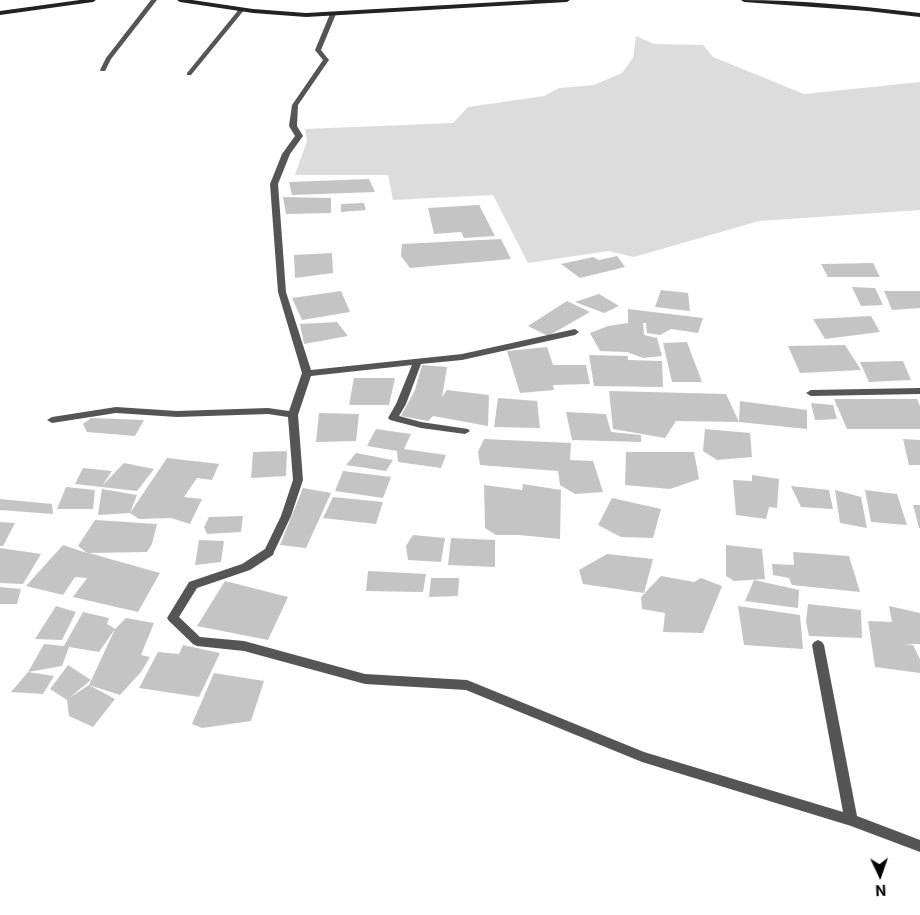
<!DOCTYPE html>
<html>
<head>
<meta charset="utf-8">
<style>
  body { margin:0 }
  #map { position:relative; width:920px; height:915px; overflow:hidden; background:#fff; font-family:Inter,sans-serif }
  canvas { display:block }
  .north { position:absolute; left:855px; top:850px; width:50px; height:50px; -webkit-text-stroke:4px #fff; paint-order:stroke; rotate:177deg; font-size:14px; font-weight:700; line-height:20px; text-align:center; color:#000 }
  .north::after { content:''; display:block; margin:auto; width:18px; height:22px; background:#000; clip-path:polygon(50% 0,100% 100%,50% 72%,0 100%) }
</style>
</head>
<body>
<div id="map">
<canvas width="920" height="915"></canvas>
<div class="north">N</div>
</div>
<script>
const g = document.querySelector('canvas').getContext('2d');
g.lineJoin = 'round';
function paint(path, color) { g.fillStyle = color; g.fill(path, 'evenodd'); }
paint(new Path2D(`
  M636 36 654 44 703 45 713 57 804 94 920 82V210L759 221 634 257 608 251 528 263 493 195 393 200 388 175H295L307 141 305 129 453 123 468 107 544 96 559 88 594 85 622 73 633 58Z`), '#dcdcdc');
paint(new Path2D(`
  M369 179 375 192 292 195 289 182Z
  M283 197 331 198V213L286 214Z
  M364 203 366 210 341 212V204Z
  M479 205 495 236 464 238 461 232 434 234 428 208Z
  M501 239 511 259 410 268 401 256 402 244Z
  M332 253 333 273 295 278 294 255Z
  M617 256 625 267 580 278 561 264 593 257 599 260Z
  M873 263 880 277H828L821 264Z
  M852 287 875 288 883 305 861 306Z
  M661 290 688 293 690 311 655 307Z
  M341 291 350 312 302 320 292 298Z
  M884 291H920V308L892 310Z
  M599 294 619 306 604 313 575 302Z
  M567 301 590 312 548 336 528 326Z
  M628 309 703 318 698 333 671 329 660 335 647 333 646 323H643L644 335 657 338 662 356 643 358 627 352 600 351 590 333 608 326 628 323Z
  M871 316 880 332 825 339 813 319Z
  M337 322 348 336 304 344 300 324Z
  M687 342 702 382H672L663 343Z
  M845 345 861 370 800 373 788 346Z
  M547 347 553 365H586L590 384 553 385 554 390 520 393 507 351Z
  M589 355 628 356V360L662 361 663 387 594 386Z
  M903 361 911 380 869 382 860 362Z
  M422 365 447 367 442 397 447 390 489 395 488 426 433 416 428 421 401 416 415 390Z
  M354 378H395L389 405H349Z
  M609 391 726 394 739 422 676 421 665 438 613 429Z
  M498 398 537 401 540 428 494 427Z
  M834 399H917L920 406V429H847Z
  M740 401 807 410V429L739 422Z
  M811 403 833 405 837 419 815 420Z
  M566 412 606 414 611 432 641 435V442L572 440Z
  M319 413 359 414 356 441 316 442Z
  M91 418 144 420 135 436 87 432 83 424Z
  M376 429 411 434 404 449 446 455 441 468 398 462 397 451 367 446Z
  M705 429 750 433 752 457 717 460 703 451Z
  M484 439 571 443 570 460 593 461 603 492 575 494 560 485 558 471 480 465 478 452Z
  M903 439 920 440V465H909Z
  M287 451 286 476 251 478 253 452Z
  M626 452H694L699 479 670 489 625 485Z
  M356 453 393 460 386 471 346 465Z
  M167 458 219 464 212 480 197 478 184 497 202 499 190 524 171 518 139 519 130 513 98 515 102 489 137 495 130 513Z
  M124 463 154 469 137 491 75 484 83 468 112 471 102 486Z
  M343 471 391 477 383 498 335 491Z
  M752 475 779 479 777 508 769 507 766 519 736 515 733 480 752 481Z
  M523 484 561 490 560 539 519 535H496L485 528 484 485 522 490Z
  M791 486 829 490 833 509 801 507Z
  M66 487 95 490 93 509H57Z
  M303 488 331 493 306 548 280 545Z
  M835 490 861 497 867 528 840 523Z
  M865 490 897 494 907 525 871 522Z
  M333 497 383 502 376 524 323 518Z
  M612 498 661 509 653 538 621 537 598 525Z
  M0 499 52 504 53 514 0 510Z
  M913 505H920V528H919Z
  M243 516 241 532 207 534 204 527 209 517Z
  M95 520 157 524 152 544 147 552 89 553 160 573 138 612 73 597 87 578 75 577 63 595 26 586 63 545 87 553 78 546Z
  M0 522 15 523 3 546H0Z
  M413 535 445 538 441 562 408 560 406 546Z
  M451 538 495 540V567L448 565Z
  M199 540 224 541 221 562 195 565Z
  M726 545 762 549 765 579 734 581 726 576Z
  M0 548 41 554 23 584 0 583Z
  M793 552 849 556 860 592 792 585 789 578 773 575 772 564 794 565Z
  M607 554 653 559 644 593 583 584 579 570Z
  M368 571 426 574 423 592 366 591Z
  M661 576 694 582 701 578 722 586 703 633 663 632 665 613 642 609 641 597Z
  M431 578H459L458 596 429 597Z
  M754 580 799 590 798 608 745 601Z
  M225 581 288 597 268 640 197 626Z
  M0 587 21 589 17 604H0Z
  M808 604 861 610 862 638 809 636 806 622Z
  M56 606 76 612 62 640 35 639Z
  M738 606 800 615 803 649 744 645Z
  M889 606 920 613V644H905L913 645 920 659V673L875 667 868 621 892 622Z
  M83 612 109 618 107 624 115 629 99 652 69 647 62 666 28 672 54 676 43 694 11 692 28 672 44 644 64 646Z
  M126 618 154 623 141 655 150 657 141 672 120 695 89 685 115 699 93 727 69 716 67 700 50 689 68 665 91 680 69 698 89 685 115 629Z
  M183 645 220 653 199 697 139 688 158 652 179 654Z
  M214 673 264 681 251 721 202 728 192 724Z`), '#c4c4c4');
paint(new Path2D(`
  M151 0H157L111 59 105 71H101L100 70 106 58Z
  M240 8 245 9 191 75H187V73Z
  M333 12 336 14 321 50 329 60 298 105 297 126 303 136 290 154 278 184 286 292 311 370 462 354 575 329 579 332 575 335 462 360 421 364 406 404 399 416 421 422 468 429 470 431 465 434 421 428 390 420 388 418 396 404 412 365 311 376 298 415 303 480 291 516 274 552 273 555 250 570 197 588 179 617 200 637 244 641 365 674 467 680 644 752 843 812 812 645 814 642 818 640 822 642 824 645 857 816 920 840V852L851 826 642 762 466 690 365 684 244 651 197 646 193 644 169 621 167 618 189 582 242 564 265 549 281 516 293 480 288 417 268 414 177 417 116 413 52 423 47 420 52 417 116 407 177 411 268 408 289 411 302 373 278 292 270 184 282 154 295 136 289 126 292 105 323 60 315 50 330 14Z
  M920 388V394L811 396 806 393 811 390Z`), '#555');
paint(new Path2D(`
  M80 0H96L93 2 0 15V11Z
  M177 0H192L253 9 306 13 535 0H570L567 2 306 17 253 13 180 2Z
  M741 0C801 0 861 6 920 13V17L868 11 744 2Z`), '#222');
</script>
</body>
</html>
